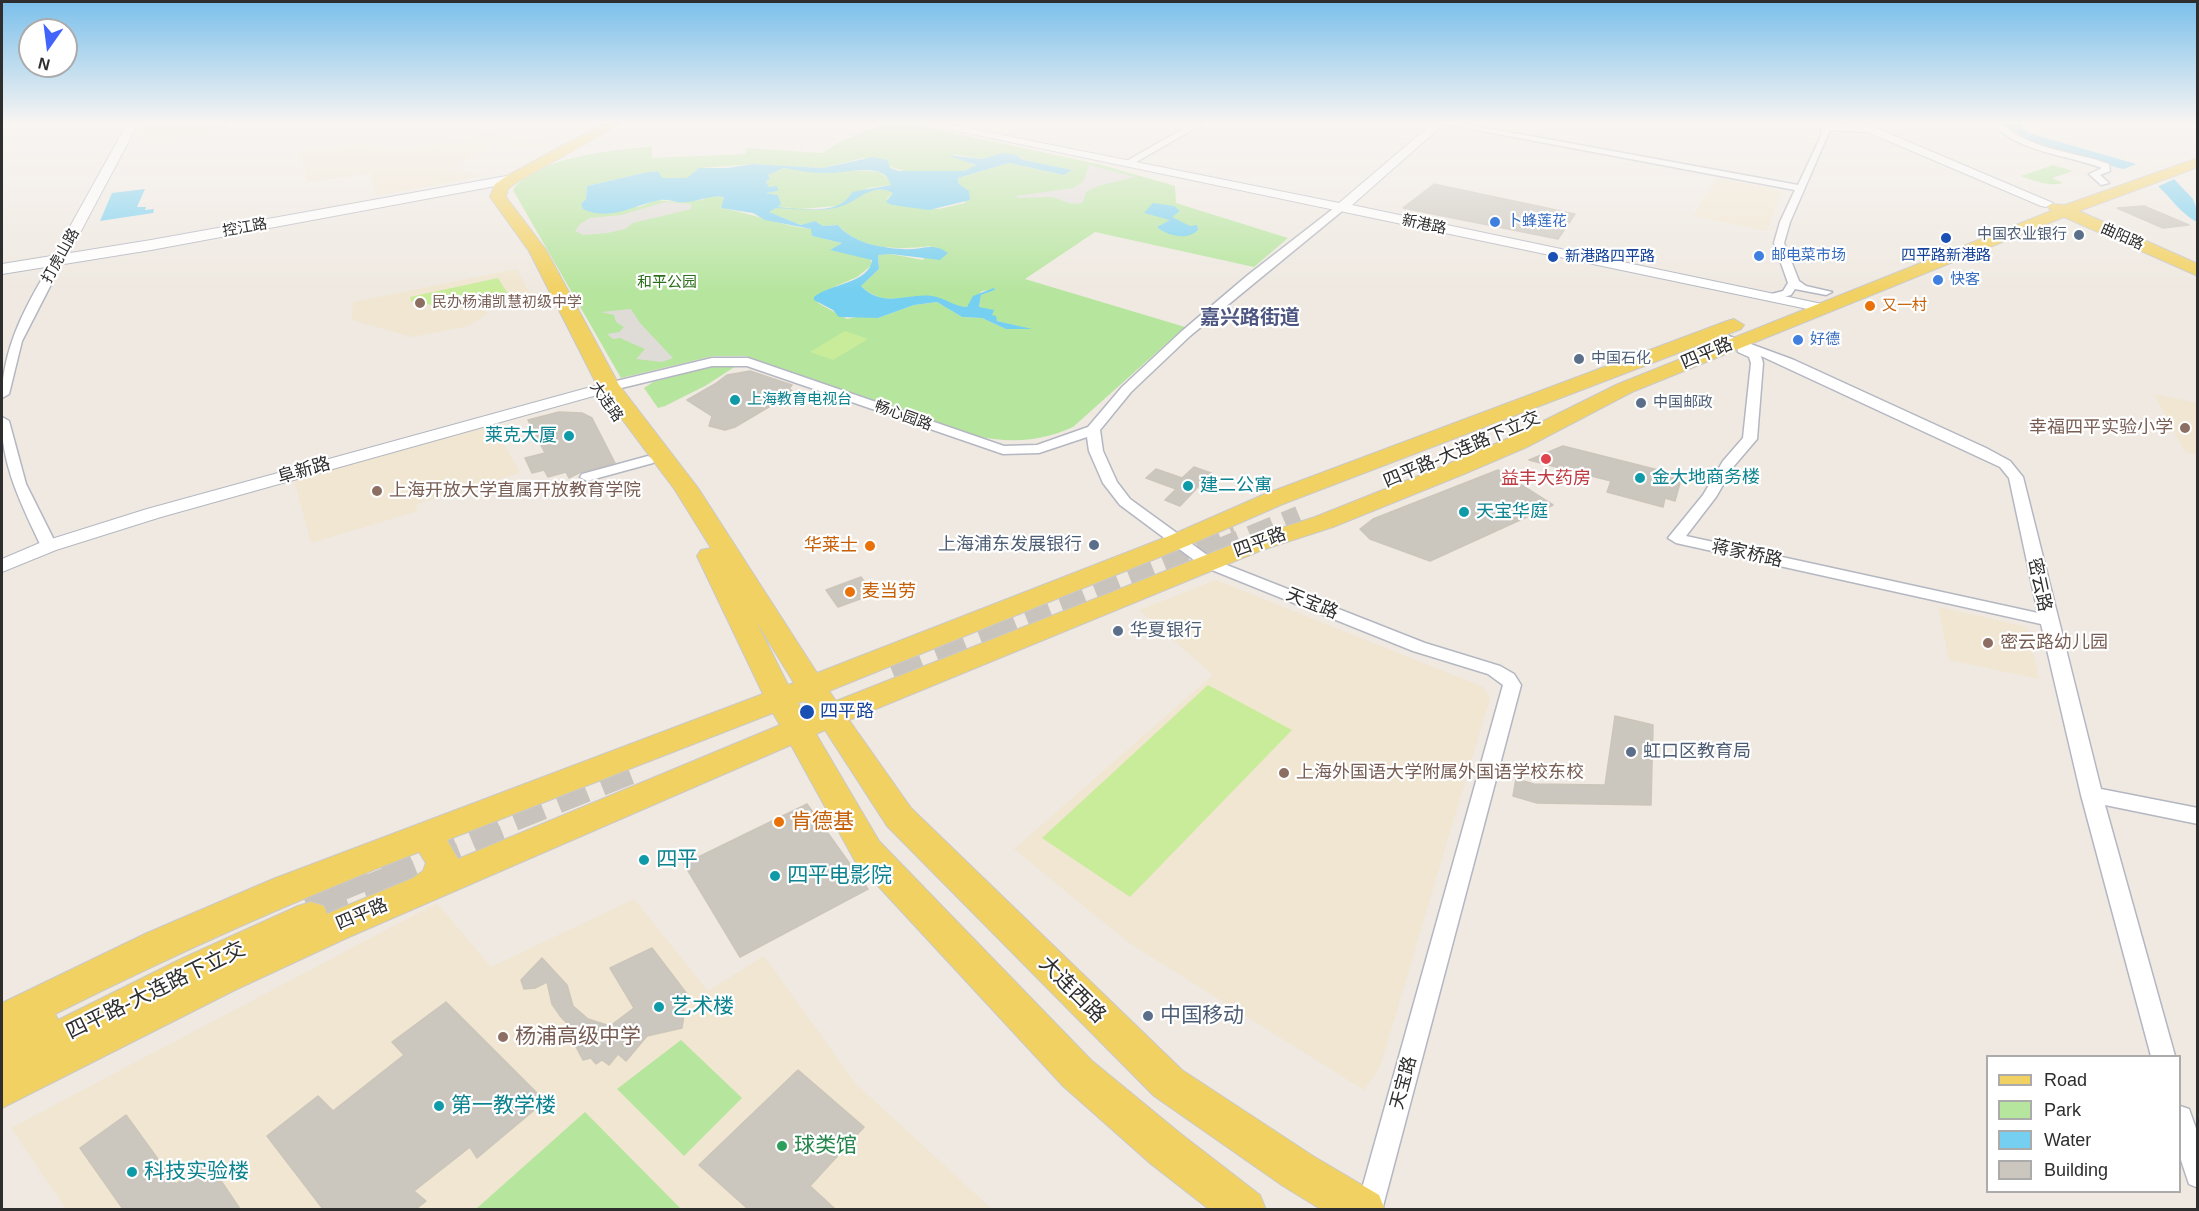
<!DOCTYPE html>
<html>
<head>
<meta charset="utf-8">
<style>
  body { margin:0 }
  #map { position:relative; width:2199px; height:1211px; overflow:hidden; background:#efe9e1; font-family:Arial,sans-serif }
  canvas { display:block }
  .frame { position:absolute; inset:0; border:3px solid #2e2e2e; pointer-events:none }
  .legend { position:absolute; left:1986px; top:1055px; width:195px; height:138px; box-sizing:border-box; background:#fff; border:2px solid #ababab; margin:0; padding:8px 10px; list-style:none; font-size:18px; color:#2e2e2e }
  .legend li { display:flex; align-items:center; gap:12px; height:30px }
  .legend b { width:30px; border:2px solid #ababab }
  .north { position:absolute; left:18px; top:18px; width:60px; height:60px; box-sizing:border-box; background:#fff; border:2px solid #ababab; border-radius:50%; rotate:194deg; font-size:16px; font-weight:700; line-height:24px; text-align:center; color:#2e2e2e }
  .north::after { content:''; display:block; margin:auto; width:21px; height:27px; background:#4264fb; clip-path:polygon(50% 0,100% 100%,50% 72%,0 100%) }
</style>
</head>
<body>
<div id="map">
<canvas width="2199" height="1211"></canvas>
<div class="frame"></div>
<ul class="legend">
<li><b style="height:8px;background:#f2d163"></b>Road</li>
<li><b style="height:16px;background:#b6e59e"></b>Park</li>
<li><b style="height:16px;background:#75cff0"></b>Water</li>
<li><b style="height:16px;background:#cbc7bf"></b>Building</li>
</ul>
<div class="north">N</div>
</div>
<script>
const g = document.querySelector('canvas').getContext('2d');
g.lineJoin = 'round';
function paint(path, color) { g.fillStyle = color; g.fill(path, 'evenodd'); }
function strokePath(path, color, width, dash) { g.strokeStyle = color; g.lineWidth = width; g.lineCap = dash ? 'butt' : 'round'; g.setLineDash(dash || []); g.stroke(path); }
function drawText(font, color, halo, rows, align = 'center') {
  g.font = font + ' Arial,"Noto Sans SC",sans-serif'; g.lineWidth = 4.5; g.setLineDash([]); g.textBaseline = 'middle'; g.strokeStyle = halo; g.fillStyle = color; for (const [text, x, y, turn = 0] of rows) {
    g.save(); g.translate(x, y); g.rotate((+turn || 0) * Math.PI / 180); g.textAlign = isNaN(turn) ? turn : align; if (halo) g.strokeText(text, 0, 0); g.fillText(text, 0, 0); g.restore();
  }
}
paint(new Path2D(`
  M143 122H229L226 133 129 146Z
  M488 134 551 142 536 149 494 144 451 168 484 176 376 196 371 173 308 182 298 150 353 144 412 148Z
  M1717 178 1772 188 1781 192 1767 231 1693 216Z
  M517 269 530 293 481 304 487 314 469 326 412 337 352 320 353 302Z
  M2154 394 2197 403V455L2185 452Z
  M493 423 520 473 416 504 418 511 311 543 294 479Z
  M1216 580 1483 687 1490 698 1380 1067 1364 1090 1129 943 1014 849 1213 675 1139 610Z
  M1938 607 2027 627 2039 679 1949 660Z
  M634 899 708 991 764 956 856 1084 992 1209H66L11 1128 437 903 491 967Z`), '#f0e6d1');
paint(new Path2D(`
  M889 122H902L1102 165 1175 186 1176 203 1288 238 1254 267 1095 232 1025 279 1185 327 1073 427C1040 442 1010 443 974 436L746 356H713L621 378 513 190C536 156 614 151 652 146V158L745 154 747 148 823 153 841 141ZM952 154 982 159 1021 157 1024 160 1071 170 1064 175 1009 163 958 178 960 186 966 189 965 203 939 209 892 205 887 199 893 193C872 181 852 203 833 208 822 211 810 209 800 209L837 206 868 188 891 185V181L879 172 866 171 842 170 828 173 784 168 768 175 770 179 766 182 769 187 778 191 765 193 778 195 781 204 777 207 794 208H776L768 212 802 225 815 221 823 226 838 225C860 250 900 250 930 246L923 260 891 254 878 255 879 269 861 286C887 310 906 292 932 297 944 299 955 307 967 307L982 291 995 290 981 295 979 308 997 321 1022 327 1006 329 982 318 962 317 937 302 914 305 878 318 861 316 847 319 818 303V294L857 277 872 265 870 258 831 250 842 243 812 236V229C780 226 752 213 721 208L724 197 708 196 702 200 677 202 657 200 639 207 581 204 586 199 587 186 648 172 658 171 663 178H688L699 168 753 164 823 168 863 158 907 172 965 171 976 166Z
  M2053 165 2073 171 2052 178 2063 183C2050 187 2034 181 2021 176Z
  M715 365 736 366 705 386 665 406 658 408 644 388 653 382Z
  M681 1040 742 1098 684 1156 617 1089Z
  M585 1112 681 1209H476Z`), '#b6e59e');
paint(new Path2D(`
  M498 278 508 294 504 296 447 308 411 301 410 297Z
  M845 331 868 339 833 360 810 352Z
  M1208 685 1292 730 1130 897 1042 838Z`), '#c9ec9a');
paint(new Path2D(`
  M1089 165 1135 177 1098 186 1086 192 1083 203 1072 204 1052 197 1018 198 1016 196 1073 188 1083 182Z
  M665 202 691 204V209L633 223 625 229 608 233 583 235 575 231 580 224 590 218 621 215Z
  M631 309 640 323 673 358 662 362 636 359 645 349 620 338 613 339 607 334 619 332 624 327 616 322 614 315 601 312Z`), '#dfdcd8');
paint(new Path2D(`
  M2000 122H2022L2023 128 2029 133 2136 164 2173 178 2193 199 2197 210V222C2173 209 2167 187 2142 176 2101 158 2031 155 2000 122Z
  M1003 153 1016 155 1024 160 1072 170 1064 175 1009 163 958 178 959 184 969 191 970 200 929 210 892 205 886 202 893 193C872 182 860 200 842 206 822 213 797 209 776 208L769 212 801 225 815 221 823 226 838 225C853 243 881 248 903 249 921 251 932 241 948 253L940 260 891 254 878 255 879 269 861 286C884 309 906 293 932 296 945 298 955 307 967 307L973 296 994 288 995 290 981 295 979 307 994 310 992 315 996 316 997 321 1032 329H1006L982 318 962 317 937 302 914 305 878 318 839 317 833 310 814 300V297C829 284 870 283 872 260L830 250 842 243 812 236 811 229 765 220 753 213 721 208 724 197C708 194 695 204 678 202 671 201 667 199 660 200 633 205 610 222 583 209L581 204 586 199 587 186 648 172 658 171 663 178H687L699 168H727L753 164 823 168 873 157 888 160 890 168 899 171H965L976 165 947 155 982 159ZM784 168C798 171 813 173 827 173 846 174 884 160 891 185L852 192C841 216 800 209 778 207L781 204 778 195 766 193 778 191 777 186 769 187 766 182 770 179 768 175Z
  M145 189 137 207H146L145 210 154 209 153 213 100 221 112 193Z
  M1153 203 1174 206 1180 211 1172 217 1190 226 1197 225 1198 230C1187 241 1168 236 1157 227L1170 220 1144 213Z`), '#75cff0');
paint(new Path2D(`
  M2136 164 2169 173 2177 178 2157 187 2119 171Z`), '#efe9e1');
const building = new Path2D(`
  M1434 184 1509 200 1575 214 1558 239 1403 208Z
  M2144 206 2151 209 2189 225 2163 228 2117 208Z
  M750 371 792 385 789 389 794 392 735 427 725 430 709 426 712 416 687 400 715 384 727 375Z
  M559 412 582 413 592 418 615 463 581 472 569 478 566 472 548 477 544 470 532 473 525 458 545 453 528 420Z
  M1563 446 1682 476 1675 501 1665 498 1663 507 1607 492 1611 481 1529 460Z
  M1194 467 1211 473 1180 506 1165 500 1176 489 1146 478 1156 469 1182 478Z
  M1498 470 1553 505 1430 561 1370 539 1360 529 1373 519Z
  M861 577 874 594 838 607 826 590Z
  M1615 716 1653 725 1651 805 1537 803 1513 796 1516 779 1534 784 1605 785Z
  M807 804 868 889 740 957 684 864Z
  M652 948 687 994 682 1028 647 1036 626 1061 618 1054 609 1065 602 1060 596 1064 591 1058 583 1060 573 1041 574 1030 561 1017 552 1004 547 982 535 988 524 989 521 980 542 958 567 985 573 1006 588 1019 610 1026 634 1008 610 968Z
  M446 1002 545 1101 477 1158 470 1147 414 1191 426 1201 416 1209H323L267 1136 318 1096 333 1111 404 1055 392 1042Z
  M798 1070 864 1127 810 1186 835 1209H748L699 1165Z
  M126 1115 176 1184 207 1160 240 1209H123L80 1148Z`);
paint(building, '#cbc7bf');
strokePath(building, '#cbc5ba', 1.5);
strokePath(new Path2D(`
  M1217 552 1300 518
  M990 627 1234 530`), '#c8c4bd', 25, [25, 12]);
strokePath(new Path2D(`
  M890 666 994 625
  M338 886 639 765
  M389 886 511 838`), '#c8c4bd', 31, [31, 16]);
strokePath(new Path2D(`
  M308 898 341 885
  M311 917 393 885`), '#c8c4bd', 39, [39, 20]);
const minor = new Path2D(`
  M1195 122H1206L1131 165 1123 163Z
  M1434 122H1454L1798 185 1821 136 1822 122 1871 129 1867 132 1830 130 1790 222 1784 243 1799 281 1806 286 1832 292 1826 295 1795 289 1791 295 1772 300 1766 297 1768 295 1783 291 1788 283 1774 243 1780 222 1795 190Z
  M1991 122H2000C2028 150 2074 151 2109 164L2110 171 2100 175 2109 183 2101 185 2089 174 2102 168C2065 154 2018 153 1991 122Z
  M1338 205 1347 207 1190 336 1131 392 1100 430 1103 451 1117 482 1130 499 1214 560 1425 643 1500 666 1514 674 1521 685 1382 1210H1356L1503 685 1488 674 1413 651 1202 566 1120 505 1103 483 1089 451 1087 437 1039 453 1003 454 747 366H712L609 391 603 387 604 384 712 358H748L1004 446 1037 445 1088 427 1122 387 1182 331 1248 275Z
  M54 259 63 261 22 341 9 394 2 398C2 347 28 301 54 259Z
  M1710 329 1794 360 1986 448 2010 461 2023 477 2101 789 2198 808V824L2105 805 2175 1056H2151L2081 795 2041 624 1676 543 1668 538 1703 495 1723 461 1743 438 1751 363 1749 357 1738 352 1737 347 1706 336V330ZM1761 356 2000 467 2009 478 2038 613 1686 536 1716 497 1734 466 1757 439 1763 363Z
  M2 417 9 421 26 484 57 546 54 549 49 551 41 546C22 506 0 463 2 417Z
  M648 456 655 460 653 463 587 481 580 477 582 474Z
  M2180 1106 2189 1109 2198 1134V1188L2189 1184 2180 1157Z`);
const tertiary = new Path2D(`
  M128 122H139L65 261 58 265 53 264 51 261Z
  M915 122H938L1339 203 1434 122H1446L1352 205 1822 304 1829 308 1822 312Z
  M609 382 615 384 617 387 615 390 161 517 56 550 2 572V559L42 542 147 509Z`);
const secondary = new Path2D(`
  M1844 122H1862L2053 203 2046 207 2041 206Z
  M512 175 517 176V182L151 250 2 274V264L151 240Z`);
const primary = new Path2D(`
  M606 122H624L517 182 508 189 506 197 546 250 619 385 698 488 817 673 1169 536 1265 494 1727 321 1734 319 1744 325 1741 329 1283 504 1187 546 829 691 836 701 1244 540 1315 517 1448 464 1511 437 1618 384 2051 211 2048 207 2050 204 2065 205 2198 158V167L2079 211 2198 264V276L2064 217 1632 392 1527 447 1464 474 1333 527 1262 550 849 720 911 808 1182 1070 1313 1156 1379 1195 1385 1210H1322L1283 1186 1154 1096 887 826 825 730 816 734 879 841 1091 1060 1181 1134 1260 1195 1266 1210H1210L1151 1164 1063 1086 855 861 791 745 349 937 235 990 2 1108V1003L147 933 273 879 763 694 697 556 701 550 711 548 675 490 598 387 529 251 490 197 495 184 507 176ZM756 621 794 683 788 685ZM805 701 812 711 804 715 798 703ZM773 713 780 725 458 859 447 840ZM419 852 426 863 423 871 413 878 327 914 324 906 311 902 298 906 183 958 58 1020 55 1014C175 954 295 900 419 852Z`);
strokePath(minor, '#b4b7c1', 3);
strokePath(tertiary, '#b4b7c1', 2);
strokePath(secondary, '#b4b7c1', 2);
strokePath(primary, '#c9c9c9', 2);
paint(minor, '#fff');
paint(tertiary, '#fff');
paint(secondary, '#fff');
paint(primary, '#f2d163');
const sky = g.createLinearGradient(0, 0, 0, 292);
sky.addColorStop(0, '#7abfeb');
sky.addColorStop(0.42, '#f8f5f2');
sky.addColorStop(1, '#f8f5f200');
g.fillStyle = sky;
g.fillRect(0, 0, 2199, 292);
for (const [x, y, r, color] of [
  [1495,222,6,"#3f7fe0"],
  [2079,235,6,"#5c6f8a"],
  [1946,238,6,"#1a4fb4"],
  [1759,256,6,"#3f7fe0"],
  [1553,257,6,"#1a4fb4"],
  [1938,280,6,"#3f7fe0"],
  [420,303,6,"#8d6e63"],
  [1870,306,6,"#e8710a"],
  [1798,340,6,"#3f7fe0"],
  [1579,359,6,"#5c6f8a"],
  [735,400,6,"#0f9aa8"],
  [1641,403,6,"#5c6f8a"],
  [2185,428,6,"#8d6e63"],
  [569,436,6,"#0f9aa8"],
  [1546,459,6,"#e0444e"],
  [1640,478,6,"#0f9aa8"],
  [1188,486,6,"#0f9aa8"],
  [377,491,6,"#8d6e63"],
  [1464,512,6,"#0f9aa8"],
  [1094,545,6,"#5c6f8a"],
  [870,546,6,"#e8710a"],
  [850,592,6,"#e8710a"],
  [1118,631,6,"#5c6f8a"],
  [1988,643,6,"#8d6e63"],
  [807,712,8,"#1a4fb4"],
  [1631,752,6,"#5c6f8a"],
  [1284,773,6,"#8d6e63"],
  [779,822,6,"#e8710a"],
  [644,860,6,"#0f9aa8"],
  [775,876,6,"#0f9aa8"],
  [659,1007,6,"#0f9aa8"],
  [1148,1016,6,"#5c6f8a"],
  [503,1037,6,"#8d6e63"],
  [439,1106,6,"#0f9aa8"],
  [782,1146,6,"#2e9e5b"],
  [132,1172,6,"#0f9aa8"]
]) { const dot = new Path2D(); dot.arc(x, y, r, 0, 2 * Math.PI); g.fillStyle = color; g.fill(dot); strokePath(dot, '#fff', 2); }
drawText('15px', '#366cbe', '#fff', [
  ["卜蜂莲花",1507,222],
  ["邮电菜市场",1771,256],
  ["快客",1950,280],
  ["好德",1810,340]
], 'left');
drawText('15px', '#2e2e2e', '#fff', [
  ["新港路",1424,225,12],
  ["控江路",245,228,-10],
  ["曲阳路",2122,237,24],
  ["打虎山路",61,256,-61],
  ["大连路",606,402,55],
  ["畅心园路",903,416,20]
]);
drawText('15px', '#4e5e75', '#fff', [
  ["中国农业银行",2067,235,"right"],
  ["中国石化",1591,359],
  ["中国邮政",1653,403]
], 'left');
drawText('15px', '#164399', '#fff', [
  ["四平路新港路",1946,256],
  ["新港路四平路",1565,257,"left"]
]);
drawText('15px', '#2c6e1b', '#fff', [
  ["和平公园",667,283]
]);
drawText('15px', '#785e54', '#fff', [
  ["民办杨浦凯慧初级中学",432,303]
], 'left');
drawText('15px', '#c56008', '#fff', [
  ["又一村",1882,306]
], 'left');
drawText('15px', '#0d838f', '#fff', [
  ["上海教育电视台",747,400]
], 'left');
drawText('18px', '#2e2e2e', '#fff', [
  ["四平路",1707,354,-23],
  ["四平路-大连路下立交",1462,450,-23],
  ["阜新路",304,471,-16],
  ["四平路",1260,543,-20],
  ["蒋家桥路",1747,554,12],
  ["密云路",2039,585,78],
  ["天宝路",1312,604,22],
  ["四平路",362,915,-23],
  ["天宝路",1404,1083,-75]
]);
drawText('18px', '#785e54', '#fff', [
  ["幸福四平实验小学",2173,428,"right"],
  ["上海开放大学直属开放教育学院",389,491],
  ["密云路幼儿园",2000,643],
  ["上海外国语大学附属外国语学校东校",1296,773]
], 'left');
drawText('18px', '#0d838f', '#fff', [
  ["莱克大厦",557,436,"right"],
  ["金大地商务楼",1652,478],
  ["建二公寓",1200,486],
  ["天宝华庭",1476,512]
], 'left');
drawText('18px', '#be3a42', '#fff', [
  ["益丰大药房",1546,479]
]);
drawText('18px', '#4e5e75', '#fff', [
  ["上海浦东发展银行",1082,545,"right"],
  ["华夏银行",1130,631],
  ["虹口区教育局",1643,752]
], 'left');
drawText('18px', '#c56008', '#fff', [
  ["华莱士",858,546],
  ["麦当劳",862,592,"left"]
], 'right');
drawText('18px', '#164399', '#fff', [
  ["四平路",820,712]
], 'left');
drawText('bold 20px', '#4d5680', '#fff', [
  ["嘉兴路街道",1250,318]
]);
drawText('21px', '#c56008', '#fff', [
  ["肯德基",791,822]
], 'left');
drawText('21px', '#0d838f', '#fff', [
  ["四平",656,860],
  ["四平电影院",787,876],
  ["艺术楼",671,1007],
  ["第一教学楼",451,1106],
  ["科技实验楼",144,1172]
], 'left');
drawText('21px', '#2e2e2e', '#fff', [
  ["大连西路",1072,990,45],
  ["四平路-大连路下立交",156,991,-26]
]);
drawText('21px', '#4e5e75', '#fff', [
  ["中国移动",1160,1016]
], 'left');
drawText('21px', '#785e54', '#fff', [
  ["杨浦高级中学",515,1037]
], 'left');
drawText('21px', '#27864d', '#fff', [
  ["球类馆",794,1146]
], 'left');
</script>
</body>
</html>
